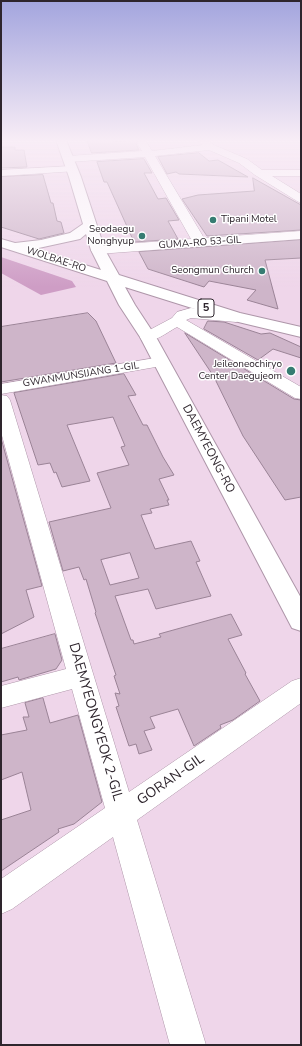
<!DOCTYPE html>
<html>
<head>
<meta charset="utf-8">
<style>
  body { margin:0 }
  #map { position:relative; width:302px; height:1046px; overflow:hidden; background:#efd6ea; font-family:"Nunito Sans",sans-serif }
  canvas { display:block }
  .frame { position:absolute; inset:0; border:2px solid #2e252d; pointer-events:none }
</style>
</head>
<body>
<div id="map">
<canvas width="302" height="1046"></canvas>
<div class="frame"></div>
</div>
<script>
const g = document.querySelector('canvas').getContext('2d');
g.lineJoin = 'round';
function paint(path, color) { g.fillStyle = color; g.fill(path, 'evenodd'); }
function strokePath(path, color, width, dash) { g.strokeStyle = color; g.lineWidth = width; g.lineCap = dash ? 'butt' : 'round'; g.setLineDash(dash || []); g.stroke(path); }
function drawText(font, color, halo, rows, align = 'center') {
  g.font = font + ' "Nunito Sans",sans-serif'; g.lineWidth = 3; g.setLineDash([]); g.textBaseline = 'middle'; g.strokeStyle = halo; g.fillStyle = color; for (const [text, x, y, turn = 0] of rows) {
    g.save(); g.translate(x, y); g.rotate((+turn || 0) * Math.PI / 180); g.textAlign = isNaN(turn) ? turn : align; if (halo) g.strokeText(text, 0, 0); g.fillText(text, 0, 0); g.restore();
  }
}
paint(new Path2D(`
  M1 257 72 281 76 287 41 295 1 273Z`), '#ce9dc5');
const building = new Path2D(`
  M87 140H113V142L138 140 136 144 139 150 92 153Z
  M1 147H15V150H24L27 167 1 168Z
  M199 153 209 161 218 160 248 177 179 174 176 172 167 174 158 157Z
  M144 159 152 173H144L158 199 166 198 179 220 168 221 178 239 134 242 107 182H104L97 162Z
  M43 175 51 203H53L57 221 61 222 64 233 39 239 1 227V177Z
  M253 178 301 205V230L207 236 182 199 198 195 254 191Z
  M301 240V258L265 260 278 309 247 300 256 290 209 281 204 287 148 269 139 252Z
  M88 313 96 321 116 363 1 382V327Z
  M208 321 224 322 261 334 270 333 301 347V358L273 349 258 360 204 329Z
  M185 333 294 399 301 400V497L285 500 243 436 214 377Z
  M124 374 136 395 128 396 143 425H147L163 457 174 475 159 479 169 500H167L169 505 150 509 152 513 141 515 155 549 191 541 200 561 196 562 211 596 156 609 148 589 115 596 131 640H133L134 644 161 637 159 634 231 614 242 635 228 639 246 673 245 674 260 701 233 720 220 725 221 728 194 746 178 709 150 717 155 728 144 731 152 750 139 754 136 744 129 746 116 707 119 706 115 693 120 694 114 676 116 675 95 613 96 612 86 579 84 580 79 567 63 571 49 522 111 508 97 473 129 465 121 447 125 446 113 417 67 425 90 481 62 487 56 472 54 473 50 463 38 465 14 393ZM130 553 139 578 110 585 101 560Z
  M1 438 42 586 26 590 34 617 1 634Z
  M55 634 62 660 56 669 19 680 18 677 1 682V649Z
  M43 698 50 723 78 715 102 802 74 824 58 829 59 832 1 871V820L31 810 22 772 1 780V735L27 730 23 717H29L25 703Z`);
paint(building, '#ceb5c9');
strokePath(building, '#9a8396', 1);
const minor = new Path2D(`
  M141 140 146 141 152 151 202 145 197 140H208L214 145 247 159 262 170H301V176H272L301 194V203L297 201 255 175 239 163 209 150 155 156 204 238 301 231V239L98 254 93 253 91 250 93 247 98 246 191 239 145 157 68 162 63 159 68 156 142 151 137 143Z
  M72 166 77 169 76 171 1 176V170Z
  M191 308 241 314 244 317 241 320 236 322 191 318 186 320 301 387V399L295 398 177 327C166 333 155 343 142 340L140 337 142 334 172 318 177 312Z
  M161 357 167 359 169 362 167 365 1 394V384Z
  M1 395 7 396 10 400 129 792 292 681 301 678V703L137 820 206 1045H170L113 837 12 909 1 914V879L105 808 72 689 1 708V686L66 669 1 432Z`);
const major = new Path2D(`
  M56 140H66L81 177 105 250 119 275 240 313 301 327V337L230 320 125 287 135 305 156 337 301 598V631L292 628 140 337 119 305 107 281 1 247V239L15 243 41 240 70 233 83 224 69 177ZM86 234 91 250 101 270 34 249 80 239Z`);
strokePath(minor, '#ae96a9', 1);
strokePath(major, '#ae96a9', 2);
paint(minor, '#fff');
paint(major, '#fff');
const sky = g.createLinearGradient(0, 0, 0, 287);
sky.addColorStop(0, '#a3a5de');
sky.addColorStop(0.49, '#f8edf6');
sky.addColorStop(1, '#f8edf600');
g.fillStyle = sky;
g.fillRect(0, 0, 302, 287);
for (const [x, y, r, color] of [
  [213,220,4,"#367c72"],
  [142,236,4,"#367c72"],
  [262,271,4,"#367c72"],
  [291,371,5,"#367c72"]
]) { const dot = new Path2D(); dot.arc(x, y, r, 0, 2 * Math.PI); g.fillStyle = color; g.fill(dot); strokePath(dot, '#fff', 1.5); }
drawText('10px', '#2e252d', '#fff', [
  ["Tipani Motel",221,220,"left"],
  ["Seodaegu",134,230],
  ["Nonghyup",134,242],
  ["Seongmun Church",254,271],
  ["Jeileoneochiryo",282,365],
  ["Center Daegujeom",282,377]
], 'right');
drawText('10px', '#2e252d', '#fff', [
  ["GUMA-RO 53-GIL",200,243,-4],
  ["WOLBAE-RO",56,260,18],
  ["GWANMUNSIJANG 1-GIL",81,375,-9]
]);
for (const [x, y, w] of [
  [206,308,16]
]) { const box = new Path2D(); box.roundRect(x - w / 2, y - 9, w, 18, 3); g.fillStyle = '#fff'; g.fill(box); strokePath(box, '#2e252d', 1); }
drawText('bold 11px', '#2e252d', null, [
  ["5",206,308]
]);
drawText('12px', '#2e252d', '#fff', [
  ["DAEMYEONG-RO",208,449,62]
]);
drawText('14px', '#2e252d', '#fff', [
  ["DAEMYEONGYEOK 2-GIL",95,722,74],
  ["GORAN-GIL",171,780,-35]
]);
</script>
</body>
</html>
